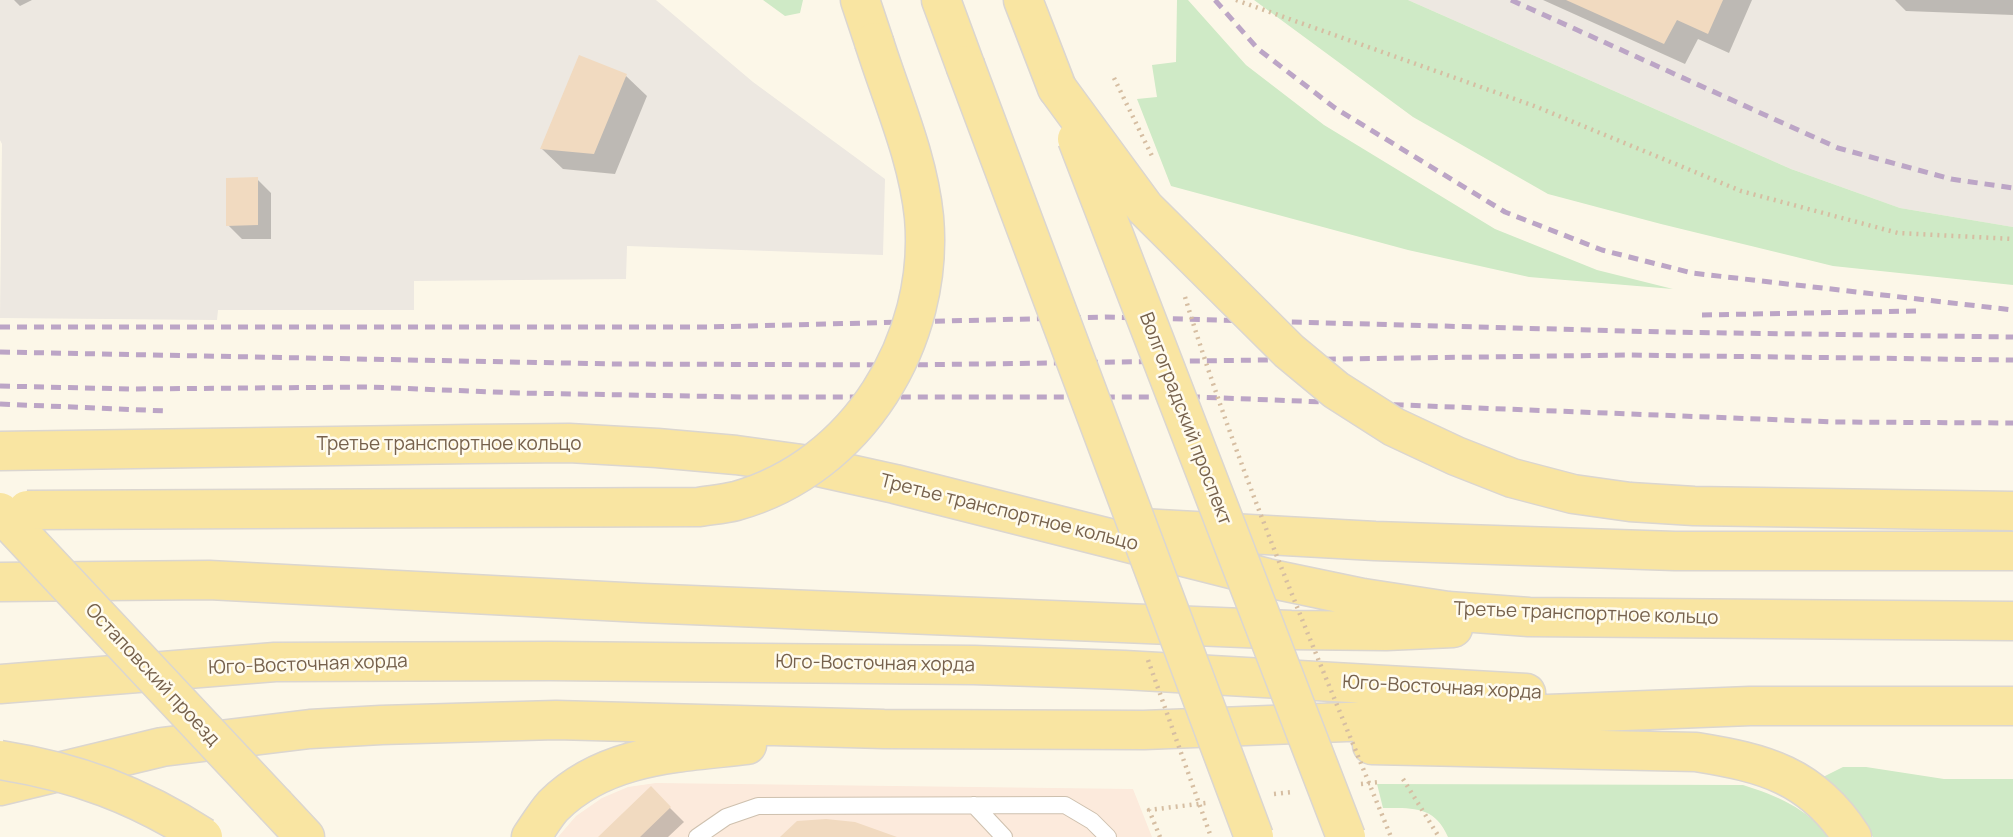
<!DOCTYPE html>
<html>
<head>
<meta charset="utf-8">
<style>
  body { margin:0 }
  canvas { display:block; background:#fcf7e8 }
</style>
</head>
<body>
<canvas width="2013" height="837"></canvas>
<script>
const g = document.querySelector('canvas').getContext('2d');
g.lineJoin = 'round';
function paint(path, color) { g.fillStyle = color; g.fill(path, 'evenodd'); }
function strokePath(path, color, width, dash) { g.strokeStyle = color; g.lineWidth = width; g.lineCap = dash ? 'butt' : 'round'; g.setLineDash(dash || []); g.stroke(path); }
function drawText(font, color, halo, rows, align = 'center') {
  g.font = font + ' Manrope,sans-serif'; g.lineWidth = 5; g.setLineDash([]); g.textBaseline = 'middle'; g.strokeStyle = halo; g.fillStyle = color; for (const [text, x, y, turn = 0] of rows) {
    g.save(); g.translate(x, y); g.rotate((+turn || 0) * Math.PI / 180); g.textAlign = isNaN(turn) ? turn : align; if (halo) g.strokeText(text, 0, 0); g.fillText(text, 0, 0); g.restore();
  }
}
paint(new Path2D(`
  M656 783 1133 789 1152 837H558L576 816 602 798 628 787Z`), '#fceadc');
paint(new Path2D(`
  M0 0H656L753 82 885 179 883 255 627 246 626 279 414 281V310H218L217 320 0 318 2 144 0 140Z
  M1408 0H2013V227L1900 208 1791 169Z`), '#ede8e1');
paint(new Path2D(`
  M763 0H803L800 13 785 16Z
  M1177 0H1188L1246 65 1324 125 1495 229 1597 270 1673 289 1529 277 1408 250 1171 186 1137 99 1157 97 1152 65 1176 62Z
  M1254 0H1408L1791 169 1900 208 2013 227V285L1833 266 1661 224 1548 194 1413 117Z
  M1843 767H1866L1944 779H2013V837H1873L1847 800 1823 777Z
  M1377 784 1743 785C1775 795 1808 808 1828 837H1448C1435 806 1413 808 1383 808Z`), '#cfeac6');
paint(new Path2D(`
  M14 0H32L20 6Z
  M1543 0H1752L1729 53 1698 39 1685 64Z
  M1895 0H2013V15L1906 11Z
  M626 76 647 96 615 174 563 169 542 149Z
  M257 179 271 193V239H242L228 225Z
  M651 789 684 822 668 837H601Z`), '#0003');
paint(new Path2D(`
  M1566 0H1723L1708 34 1677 20 1664 44Z
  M579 55 627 74 594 154 540 149Z
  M258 177V225L226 226V178Z
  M651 786 671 807 640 837H598Z
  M826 819 855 822 897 837H780L797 821Z`), '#f1dac0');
const lane = new Path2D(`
  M974 805 1004 837
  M697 837 726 817 758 806 1065 805 1092 821 1108 837`);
const primary = new Path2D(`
  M860 0 874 42
  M941 0 965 65
  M1023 0 1057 88
  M0 451 471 444 569 443 657 448 736 455 809 465 895 484 1267 578 1363 598 1448 611 1529 617 2013 621
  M1141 528 1375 541 1675 551H2013
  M0 582 209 580 642 603 1291 630 1386 631 1453 628
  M0 684 275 662 550 661 974 665 1124 670 1526 693
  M1372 745 1696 752C1764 763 1812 775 1852 837
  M0 786 162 747 310 729 381 725 556 720 884 729 1144 730 1750 706H2013
  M276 806 305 837
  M531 837C538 827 545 815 553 806 605 754 678 753 747 745`);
strokePath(lane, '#cec0ae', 18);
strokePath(primary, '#dbd6d0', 41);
strokePath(new Path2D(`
  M1236 0 1537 107 1741 191 1898 233 2013 239
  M1114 78 1152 156
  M1403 779 1439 837
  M1361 784 1380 782
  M1274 794 1293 792
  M1160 837 1149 810 1206 803`), '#d6bea2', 4.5, [2, 5]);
strokePath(lane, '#fff', 16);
strokePath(primary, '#f9e5a2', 38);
strokePath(new Path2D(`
  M1215 0 1258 49 1335 108 1505 212 1602 250 1692 273 2013 310
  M1511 0 1838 148 1951 179 2013 188
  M1702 315 1918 311
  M0 327H708L1105 317 1664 332 2013 337
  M0 352 616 364 905 365 1626 355 2013 360
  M0 386 130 389 369 387 519 393 744 397H1197L1835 422 2013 423
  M0 404 167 411`), '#bca5c6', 5, [10, 7]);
const primaryBridge = new Path2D(`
  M965 65 1254 837
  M1057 88 1145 208 1289 351 1336 390 1394 427 1456 456 1512 478 1573 494 1630 502 1694 506 2013 511
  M1077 139 1346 837
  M27 510 699 507C711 505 724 504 736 501 858 467 935 340 924 217 918 157 892 99 874 42
  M0 512 276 806
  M0 760C76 772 138 795 203 837`);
strokePath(primaryBridge, '#dbd6d0', 41, []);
strokePath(new Path2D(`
  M1185 297C1241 481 1319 659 1391 837
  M1148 660 1211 837`), '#d6bea2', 4.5, [2, 5]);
strokePath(primaryBridge, '#f9e5a2', 38);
drawText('19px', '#76614c', '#fffbee', [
  ["Волгоградский проспект",1185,419,69],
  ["Третье транспортное кольцо",449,445],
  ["Третье транспортное кольцо",1009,513,14],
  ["Третье транспортное кольцо",1586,614,2],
  ["Юго-Восточная хорда",875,664,1],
  ["Юго-Восточная хорда",308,665,-2],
  ["Остаповский проезд",152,675,47],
  ["Юго-Восточная хорда",1442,688,3]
]);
</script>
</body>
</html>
